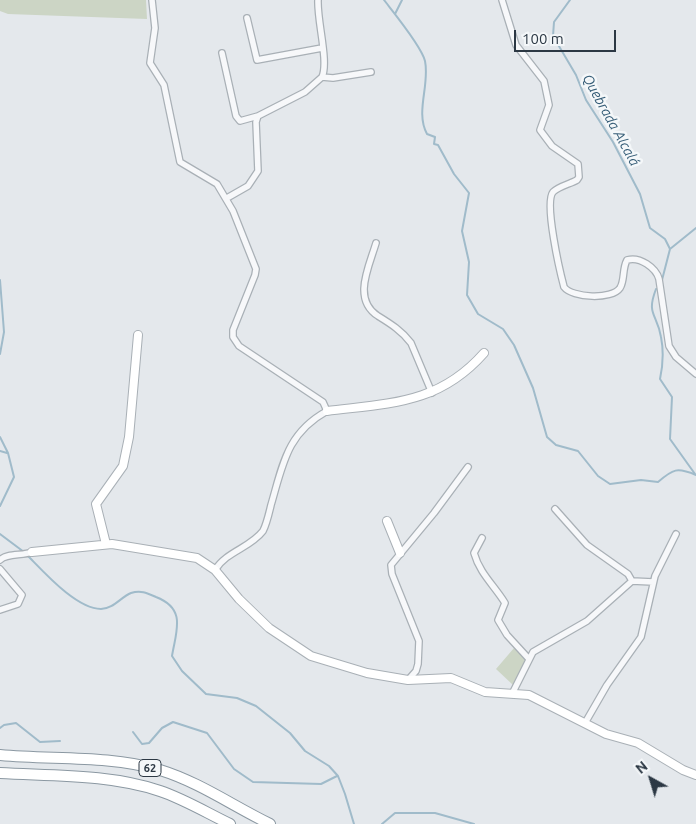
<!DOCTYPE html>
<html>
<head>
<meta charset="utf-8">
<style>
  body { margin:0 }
  #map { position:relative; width:696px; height:824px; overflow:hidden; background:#e4e8ec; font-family:Ubuntu,sans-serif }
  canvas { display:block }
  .north { position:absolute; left:626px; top:754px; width:50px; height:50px; -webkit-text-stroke:4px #f4f7f9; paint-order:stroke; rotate:321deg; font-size:14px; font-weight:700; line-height:20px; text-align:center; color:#2c3844 }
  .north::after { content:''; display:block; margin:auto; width:18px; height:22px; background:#2c3844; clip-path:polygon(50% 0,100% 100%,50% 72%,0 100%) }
  .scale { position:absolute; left:514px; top:30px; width:102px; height:22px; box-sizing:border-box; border:2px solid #2c3844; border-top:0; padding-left:6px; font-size:15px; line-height:18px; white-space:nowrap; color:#2c3844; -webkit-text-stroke:4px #f4f7f9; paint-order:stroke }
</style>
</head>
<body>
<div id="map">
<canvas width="696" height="824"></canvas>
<div class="north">N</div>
<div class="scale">100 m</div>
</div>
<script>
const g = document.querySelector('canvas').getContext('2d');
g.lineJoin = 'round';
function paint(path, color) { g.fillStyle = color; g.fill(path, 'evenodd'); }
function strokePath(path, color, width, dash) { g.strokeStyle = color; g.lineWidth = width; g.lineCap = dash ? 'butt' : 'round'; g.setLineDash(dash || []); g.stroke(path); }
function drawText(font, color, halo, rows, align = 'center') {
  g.font = font + ' Ubuntu,sans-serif'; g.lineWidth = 5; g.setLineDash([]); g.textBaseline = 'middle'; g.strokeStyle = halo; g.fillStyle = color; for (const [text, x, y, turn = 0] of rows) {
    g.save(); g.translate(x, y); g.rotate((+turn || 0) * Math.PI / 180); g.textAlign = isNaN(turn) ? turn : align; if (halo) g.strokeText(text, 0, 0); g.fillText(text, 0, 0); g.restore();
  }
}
paint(new Path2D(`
  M0 0H146L147 19 8 14 0 11Z
  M514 648 526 659 513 685 496 669Z`), '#ccd5c5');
strokePath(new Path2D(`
  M384 0C394 13 422 47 425 61 430 85 415 112 427 134L435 137 434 144 438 145 454 174 469 193 462 231 469 262 467 295 478 314 503 329 514 345 533 388 547 437 556 445 578 451 598 476 610 484 641 480 658 482C673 469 677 467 696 475
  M570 0 554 22 553 36 576 75 586 100 613 142 640 194 650 228 665 239 670 249
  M395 14 402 0
  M0 280 4 332 0 354
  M662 280 670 249 696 228
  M656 289C646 315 657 313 661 337 664 352 663 365 660 379L672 397 670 439 695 474
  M0 437 8 453 14 477 0 506
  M0 451 7 453
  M0 534 24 552
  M27 555C43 571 76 609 101 609 113 609 121 597 131 593 141 590 147 593 156 597 187 609 176 631 172 656L182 671 206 694 237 698 256 706 290 733 305 751 329 766 338 776 345 794 354 824
  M0 728 4 725 16 723 40 742 60 741
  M133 732 142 744 149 743 162 728 173 722 207 733 234 769 253 782 321 784 337 776
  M382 824 395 813H435L474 824`), '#a0bbca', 2);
const street = new Path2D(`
  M152 0 155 28 150 63 164 85 180 162 217 184 233 211 256 269 255 275 233 330V337L239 346 323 402 327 411C287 433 283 464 271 505 269 513 267 523 263 531 250 548 227 551 215 570
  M502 0 516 45 544 81 549 105 540 130 552 146 578 164 579 177 577 180C570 184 559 186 553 192 544 203 560 272 564 287 572 298 612 300 620 288 625 280 622 269 627 260 640 256 656 268 659 279L669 346 676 357 696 374
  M247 18 257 60 322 48
  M222 53 236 116 240 121 258 116
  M322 77 333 78 371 72
  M227 198 248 186 258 171 256 122 258 116 305 92 322 77C329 62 317 21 318 0
  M376 243C369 267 352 299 378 316 391 324 402 331 411 343L432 393
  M555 509 587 545 628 574 632 581 653 582
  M482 538 474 553C480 574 494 585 505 603L498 620 507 635 529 659
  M0 560C7 553 23 556 32 552
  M0 569 22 595 18 604 0 610
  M408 680 416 671 418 664 419 641 392 574 391 565 434 513 468 467
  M512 694 533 652 587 621 632 581
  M585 723 607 685 641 637 655 576 676 534`);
const secondary = new Path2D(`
  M327 411C391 403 439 404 484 353
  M387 521 400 553
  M106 544 96 504 123 466 129 437 138 335
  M32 552 112 544 197 558 215 570 239 599 269 628 311 656 367 673 408 680 451 678 485 692 529 695 606 734 638 743 683 770 696 775`);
const highway = new Path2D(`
  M0 755C53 760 108 755 160 770 199 782 233 806 270 824
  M0 773C52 776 110 774 160 791 184 799 207 813 230 824`);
strokePath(street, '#a9b0b6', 8);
strokePath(secondary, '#a9b0b6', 10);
strokePath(highway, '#8b98a2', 12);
strokePath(street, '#f7f8fa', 5.5);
strokePath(secondary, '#fff', 8);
strokePath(highway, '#fff', 10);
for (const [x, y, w] of [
  [150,768,22]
]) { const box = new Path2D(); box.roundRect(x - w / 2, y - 8.5, w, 17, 4); g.fillStyle = '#f4f7f9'; g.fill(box); strokePath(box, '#2c3844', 1); }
drawText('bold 11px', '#2c3844', null, [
  ["62",150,768]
]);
drawText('italic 14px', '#365d77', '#f4f7f9', [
  ["Quebrada Alcalá",611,120,61]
]);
</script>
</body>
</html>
